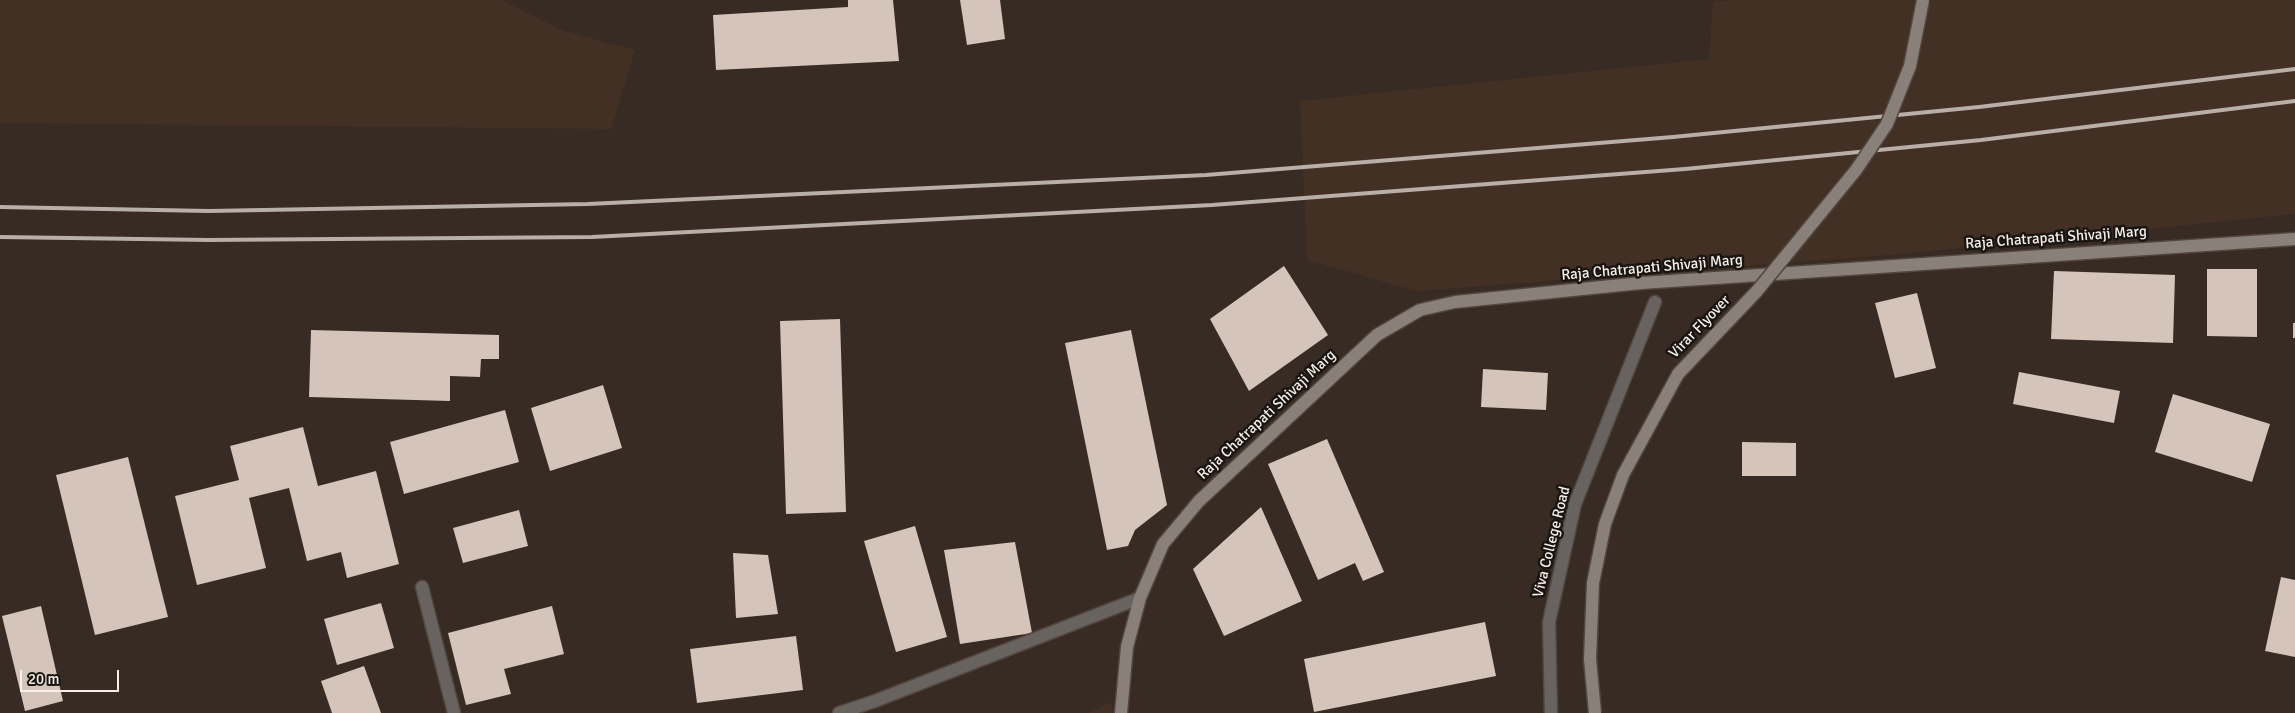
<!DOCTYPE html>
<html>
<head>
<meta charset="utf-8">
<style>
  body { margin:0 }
  #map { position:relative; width:2295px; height:713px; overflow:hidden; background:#372b23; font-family:Signika,sans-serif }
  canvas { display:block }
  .scale { position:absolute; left:20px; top:670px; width:99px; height:22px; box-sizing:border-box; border:2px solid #f6eee9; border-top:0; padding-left:6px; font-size:15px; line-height:18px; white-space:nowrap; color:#f6eee9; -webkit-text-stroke:4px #1b1511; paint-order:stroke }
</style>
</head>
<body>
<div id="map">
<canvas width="2295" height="713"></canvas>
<div class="scale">20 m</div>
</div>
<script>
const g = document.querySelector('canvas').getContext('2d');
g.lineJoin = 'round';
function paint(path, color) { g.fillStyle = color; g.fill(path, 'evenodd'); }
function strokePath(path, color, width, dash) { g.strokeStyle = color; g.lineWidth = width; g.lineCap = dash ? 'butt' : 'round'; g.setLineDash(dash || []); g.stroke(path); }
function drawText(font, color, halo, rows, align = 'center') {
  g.font = font + ' Signika,sans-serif'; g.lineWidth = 5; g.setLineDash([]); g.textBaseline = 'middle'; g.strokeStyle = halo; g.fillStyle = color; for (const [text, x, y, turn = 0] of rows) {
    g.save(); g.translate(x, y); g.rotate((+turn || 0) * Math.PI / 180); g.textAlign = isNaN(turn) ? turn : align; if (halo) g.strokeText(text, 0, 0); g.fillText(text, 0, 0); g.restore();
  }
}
paint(new Path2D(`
  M0 0H501L561 30 635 50 611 129 0 123Z
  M1732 0H2295V214L1890 255 1416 291 1307 260 1300 101 1709 59 1713 2Z
  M1112 702V713H1088Z`), '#423024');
paint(new Path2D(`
  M848 0H893L899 61 716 70 713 15 848 7Z
  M960 0H1000L1005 39 967 45Z
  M1284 266 1328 335 1249 391 1210 319Z
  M2207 269H2257V337L2207 336Z
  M2054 271 2175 275 2173 343 2051 339Z
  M1917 293 1936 368 1895 378 1875 303Z
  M840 319 846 512 786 514 780 321Z
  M2293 323H2295V338H2293Z
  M311 330 499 335V359H481L480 377 450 376V401L309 397Z
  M1131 330 1167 505 1135 530 1128 546 1107 550 1065 343Z
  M1483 369 1548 373 1546 410 1481 407Z
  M2019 372 2120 391 2114 423 2013 404Z
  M603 385 622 448 550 471 531 408Z
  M2173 394 2270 424 2252 482 2155 452Z
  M505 410 519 462 404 494 390 442Z
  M303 427 318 486 376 471 399 564 347 578 341 552 307 561 289 488 249 498 266 568 197 585 175 496 239 480 230 446Z
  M1327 439 1384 572 1363 581 1355 563 1318 580 1268 464Z
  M1742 442 1796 443V476H1742Z
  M128 457 168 617 95 635 56 475Z
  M1261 507 1302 601 1224 636 1193 569Z
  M519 510 528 546 463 563 453 528Z
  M915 526 947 637 896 652 864 541Z
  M1015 542 1032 633 960 644 944 550Z
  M733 553 768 555 778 614 736 618Z
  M2281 577 2295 580V657L2265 651Z
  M381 603 394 648 337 665 324 619Z
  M41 606 63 701 25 711 2 616Z
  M552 606 564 654 504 669 511 694 466 705 448 633Z
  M1485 622 1496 676 1314 712 1304 659Z
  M796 636 803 690 697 703 690 649Z
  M364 666 381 713H332L321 681Z`), '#d4c4b9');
const lane = new Path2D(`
  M422 587 454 713`);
const street = new Path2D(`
  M839 713 875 701 1140 598
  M1551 713 1549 622 1575 504 1655 302`);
const secondary = new Path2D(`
  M1121 713 1127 647 1140 598 1163 544 1199 501 1377 335 1420 310 1455 302 1641 283 2295 239`);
strokePath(lane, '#52463f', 15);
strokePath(street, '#52463f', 15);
strokePath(secondary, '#52463f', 15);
strokePath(lane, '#69635f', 12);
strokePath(street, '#69635f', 12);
strokePath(secondary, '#8a807a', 12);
strokePath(new Path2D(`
  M0 207 209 211 588 204 1206 175 1673 137 1979 107 2295 69
  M0 237 208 240 592 237 1212 205 1685 169 1981 140 2295 101`), '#b8afa9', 4);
const secondaryBridge = new Path2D(`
  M1595 713 1590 659 1593 583 1605 524 1623 475 1678 374 1757 291 1856 170 1887 124 1910 66 1923 0`);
strokePath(secondaryBridge, '#52463f', 15, []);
strokePath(secondaryBridge, '#8a807a', 12);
drawText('15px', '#f6eee9', '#1b1511', [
  ["Raja Chatrapati Shivaji Marg",2056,238,-4],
  ["Raja Chatrapati Shivaji Marg",1652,268,-5],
  ["Virar Flyover",1700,327,-46],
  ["Raja Chatrapati Shivaji Marg",1267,415,-43],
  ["Viva College Road",1552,542,-76]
]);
</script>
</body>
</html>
